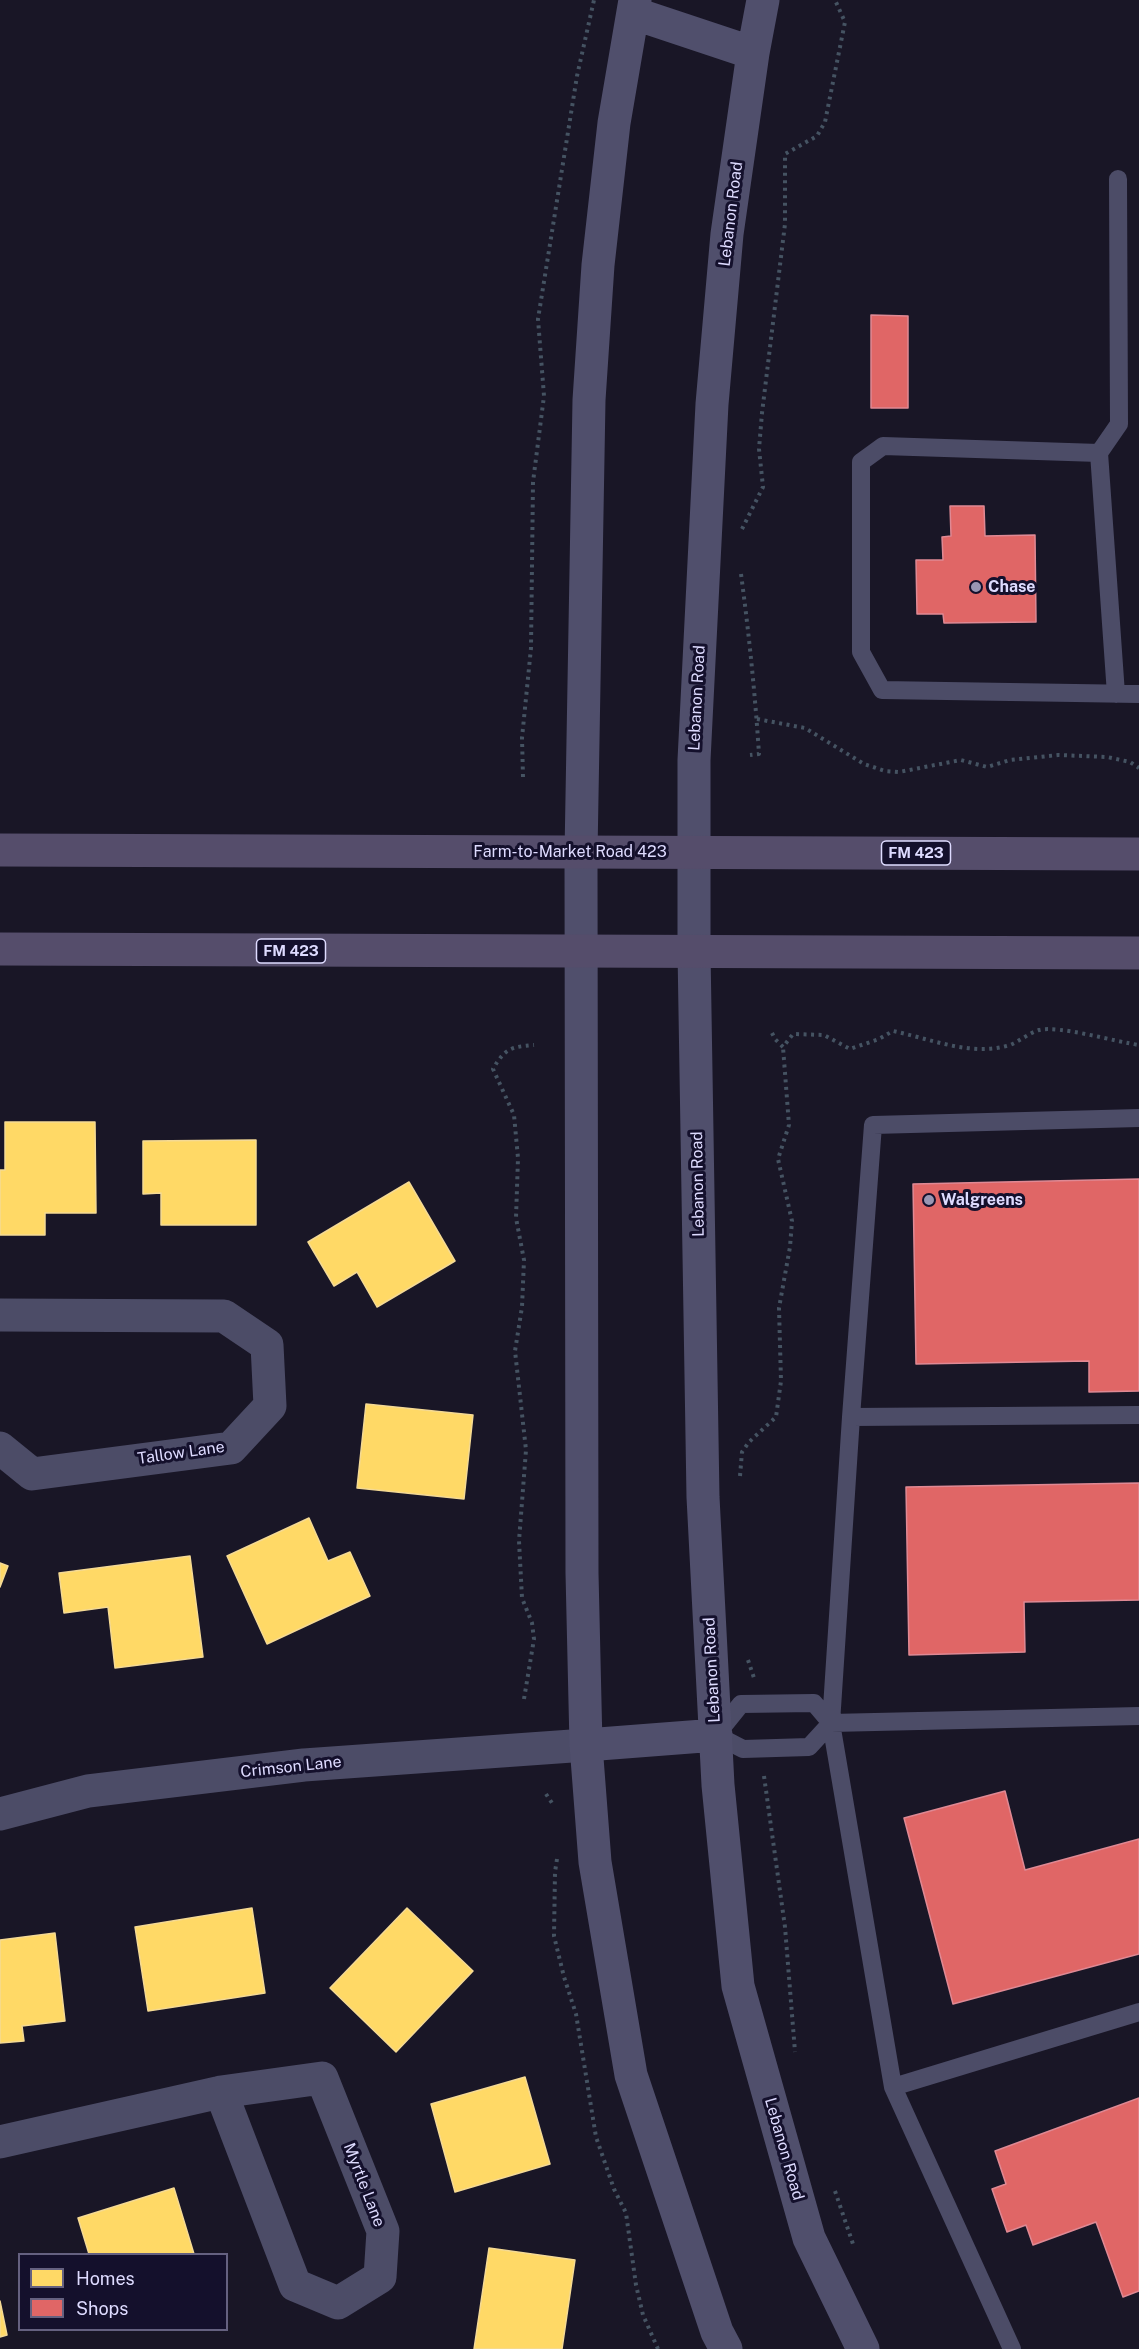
<!DOCTYPE html>
<html>
<head>
<meta charset="utf-8">
<style>
  body { margin:0 }
  #map { position:relative; width:1139px; height:2349px; overflow:hidden; background:#191626; font-family:"Public Sans",sans-serif }
  canvas { display:block }
  .legend { position:absolute; left:18px; top:2253px; width:210px; height:78px; box-sizing:border-box; background:#14102c; border:2px solid #656180; margin:0; padding:8px 10px; list-style:none; font-size:18px; color:#dedbff }
  .legend li { display:flex; align-items:center; gap:12px; height:30px }
  .legend b { width:30px; border:2px solid #656180 }
</style>
</head>
<body>
<div id="map">
<canvas width="1139" height="2349"></canvas>
<ul class="legend">
<li><b style="height:16px;background:#ffd966"></b>Homes</li>
<li><b style="height:16px;background:#e06666"></b>Shops</li>
</ul>
</div>
<script>
const g = document.querySelector('canvas').getContext('2d');
g.lineJoin = 'round';
function paint(path, color) { g.fillStyle = color; g.fill(path, 'evenodd'); }
function strokePath(path, color, width, dash) { g.strokeStyle = color; g.lineWidth = width; g.lineCap = dash ? 'butt' : 'round'; g.setLineDash(dash || []); g.stroke(path); }
function drawText(font, color, halo, rows, align = 'center') {
  g.font = font + ' "Public Sans",sans-serif'; g.lineWidth = 6; g.setLineDash([]); g.textBaseline = 'middle'; g.strokeStyle = halo; g.fillStyle = color; for (const [text, x, y, turn = 0] of rows) {
    g.save(); g.translate(x, y); g.rotate((+turn || 0) * Math.PI / 180); g.textAlign = isNaN(turn) ? turn : align; if (halo) g.strokeText(text, 0, 0); g.fillText(text, 0, 0); g.restore();
  }
}
const homes = new Path2D(`
  M5 1122H95L96 1213H45V1235H0V1170H5Z
  M256 1140V1225H161V1193L143 1194V1141Z
  M409 1182 455 1261 377 1307 357 1272 334 1286 308 1242Z
  M366 1404 473 1415 464 1499 357 1488Z
  M309 1518 328 1561 350 1552 370 1596 267 1644 227 1556Z
  M190 1556 203 1657 115 1668 108 1607 64 1613 59 1573Z
  M0 1563 8 1566 0 1587Z
  M252 1908 265 1993 148 2011 135 1927Z
  M407 1908 473 1971 396 2052 330 1988Z
  M55 1933 65 2021 22 2026 24 2041 0 2043V1940Z
  M525 2077 550 2164 455 2192 431 2104Z
  M174 2188 194 2254H89L78 2218Z
  M489 2248 575 2260 562 2349H474Z
  M0 2301 7 2335 0 2337Z`);
paint(homes, '#ffd966');
strokePath(homes, '#f5da94', 1.5);
const shops = new Path2D(`
  M871 315 908 316V408H871Z
  M950 506H984L985 536 1035 535 1036 622 944 623 943 614H917L916 560H943L942 537 951 536Z
  M1139 1179V1391L1089 1392V1361L916 1364 913 1184Z
  M1139 1483V1600L1024 1602 1025 1652 909 1655 906 1487Z
  M1005 1791 1025 1870 1139 1839V1954L953 2004 904 1818Z
  M1139 2098V2291L1123 2297 1096 2222 1033 2245 1026 2225 1007 2232 992 2189 1006 2184 995 2151Z`);
paint(shops, '#e06666');
strokePath(shops, '#df8994', 1.5);
strokePath(new Path2D(`
  M742 529 763 487 759 449 762 413 785 224V154L817 136 825 122 845 22 835 0
  M741 574C749 634 755 693 759 754L750 755
  M757 719 805 728 864 764 885 771 899 772 961 760 987 767 1010 760 1058 755 1107 757 1130 762 1139 768
  M523 777 522 738 531 648 533 482 544 396 538 319 577 76 594 0
  M772 1033 775 1039 783 1047 793 1034 824 1035 850 1049 879 1039 893 1031C931 1039 972 1057 1010 1045 1020 1041 1029 1033 1039 1030 1058 1025 1117 1042 1139 1045
  M740 1476 742 1452 749 1442 776 1417 781 1381 779 1308 790 1247 792 1221 778 1159 789 1125 783 1047
  M748 1660 754 1678
  M524 1699 534 1639 532 1623 522 1598 519 1541 526 1450 515 1351 522 1307 524 1260 516 1218 518 1158 514 1115 493 1069C505 1048 511 1047 534 1045
  M764 1776 785 1927 795 2052
  M546 1794 554 1806
  M557 1859 555 1872 554 1936 564 1977 576 2014 596 2137 614 2189 626 2213 636 2285 643 2315 658 2349
  M835 2191 853 2244`), '#455362', 4, [3, 4.5]);
strokePath(new Path2D(`
  M1118 179 1119 424 1099 453 883 446 861 462V652L882 690 1139 694
  M1099 453 1116 694
  M851 1417 1139 1415
  M831 1723 814 1703 741 1704 716 1735 743 1749 809 1747 831 1723 1139 1716
  M893 2087 1139 2012
  M1012 2349 893 2087 831 1723 851 1417 873 1125 1139 1118`), '#4c4c67', 18);
strokePath(new Path2D(`
  M0 1315 224 1316 267 1345 270 1406 231 1448 32 1474 0 1448
  M0 1814 88 1791 304 1765 586 1745
  M0 2142 221 2092 322 2078 383 2231 380 2277 338 2303 295 2285 221 2092`), '#4c4c67', 33);
strokePath(new Path2D(`
  M635 0 614 123 598 265 589 400 581 853 582 1573 586 1745 595 1862 631 2075 717 2332 726 2349
  M763 0 753 53 727 234 712 404 694 760V951L703 1497 718 1785 738 1986 809 2238 863 2349
  M633 13 753 53
  M586 1745 716 1735`), '#504f6c', 33);
strokePath(new Path2D(`
  M0 850 1139 854
  M0 949 1139 953`), '#554d6b', 33);
for (const [x, y, r, color] of [
  [976,587,6,"#9996b3"],
  [929,1200,6,"#9996b3"]
]) { const dot = new Path2D(); dot.arc(x, y, r, 0, 2 * Math.PI); g.fillStyle = color; g.fill(dot); strokePath(dot, '#14102c', 2); }
for (const [x, y, w] of [
  [916,853,69],
  [291,951,69]
]) { const box = new Path2D(); box.roundRect(x - w / 2, y - 12, w, 24, 4.5); g.fillStyle = '#14102c'; g.fill(box); strokePath(box, '#dedbff', 1.5); }
drawText('bold 15px', '#dedbff', null, [
  ["FM 423",916,853],
  ["FM 423",291,951]
]);
drawText('16px', '#dedbff', '#14102c', [
  ["Lebanon Road",731,214,-83],
  ["Lebanon Road",697,698,-87],
  ["Farm-to-Market Road 423",570,852],
  ["Lebanon Road",698,1184,-91],
  ["Tallow Lane",181,1453,-8],
  ["Lebanon Road",712,1670,-93],
  ["Crimson Lane",291,1767,-6],
  ["Lebanon Road",784,2149,74],
  ["Myrtle Lane",364,2185,69]
]);
drawText('bold 16px', '#dedbff', '#14102c', [
  ["Chase",988,587],
  ["Walgreens",941,1200]
], 'left');
</script>
</body>
</html>
